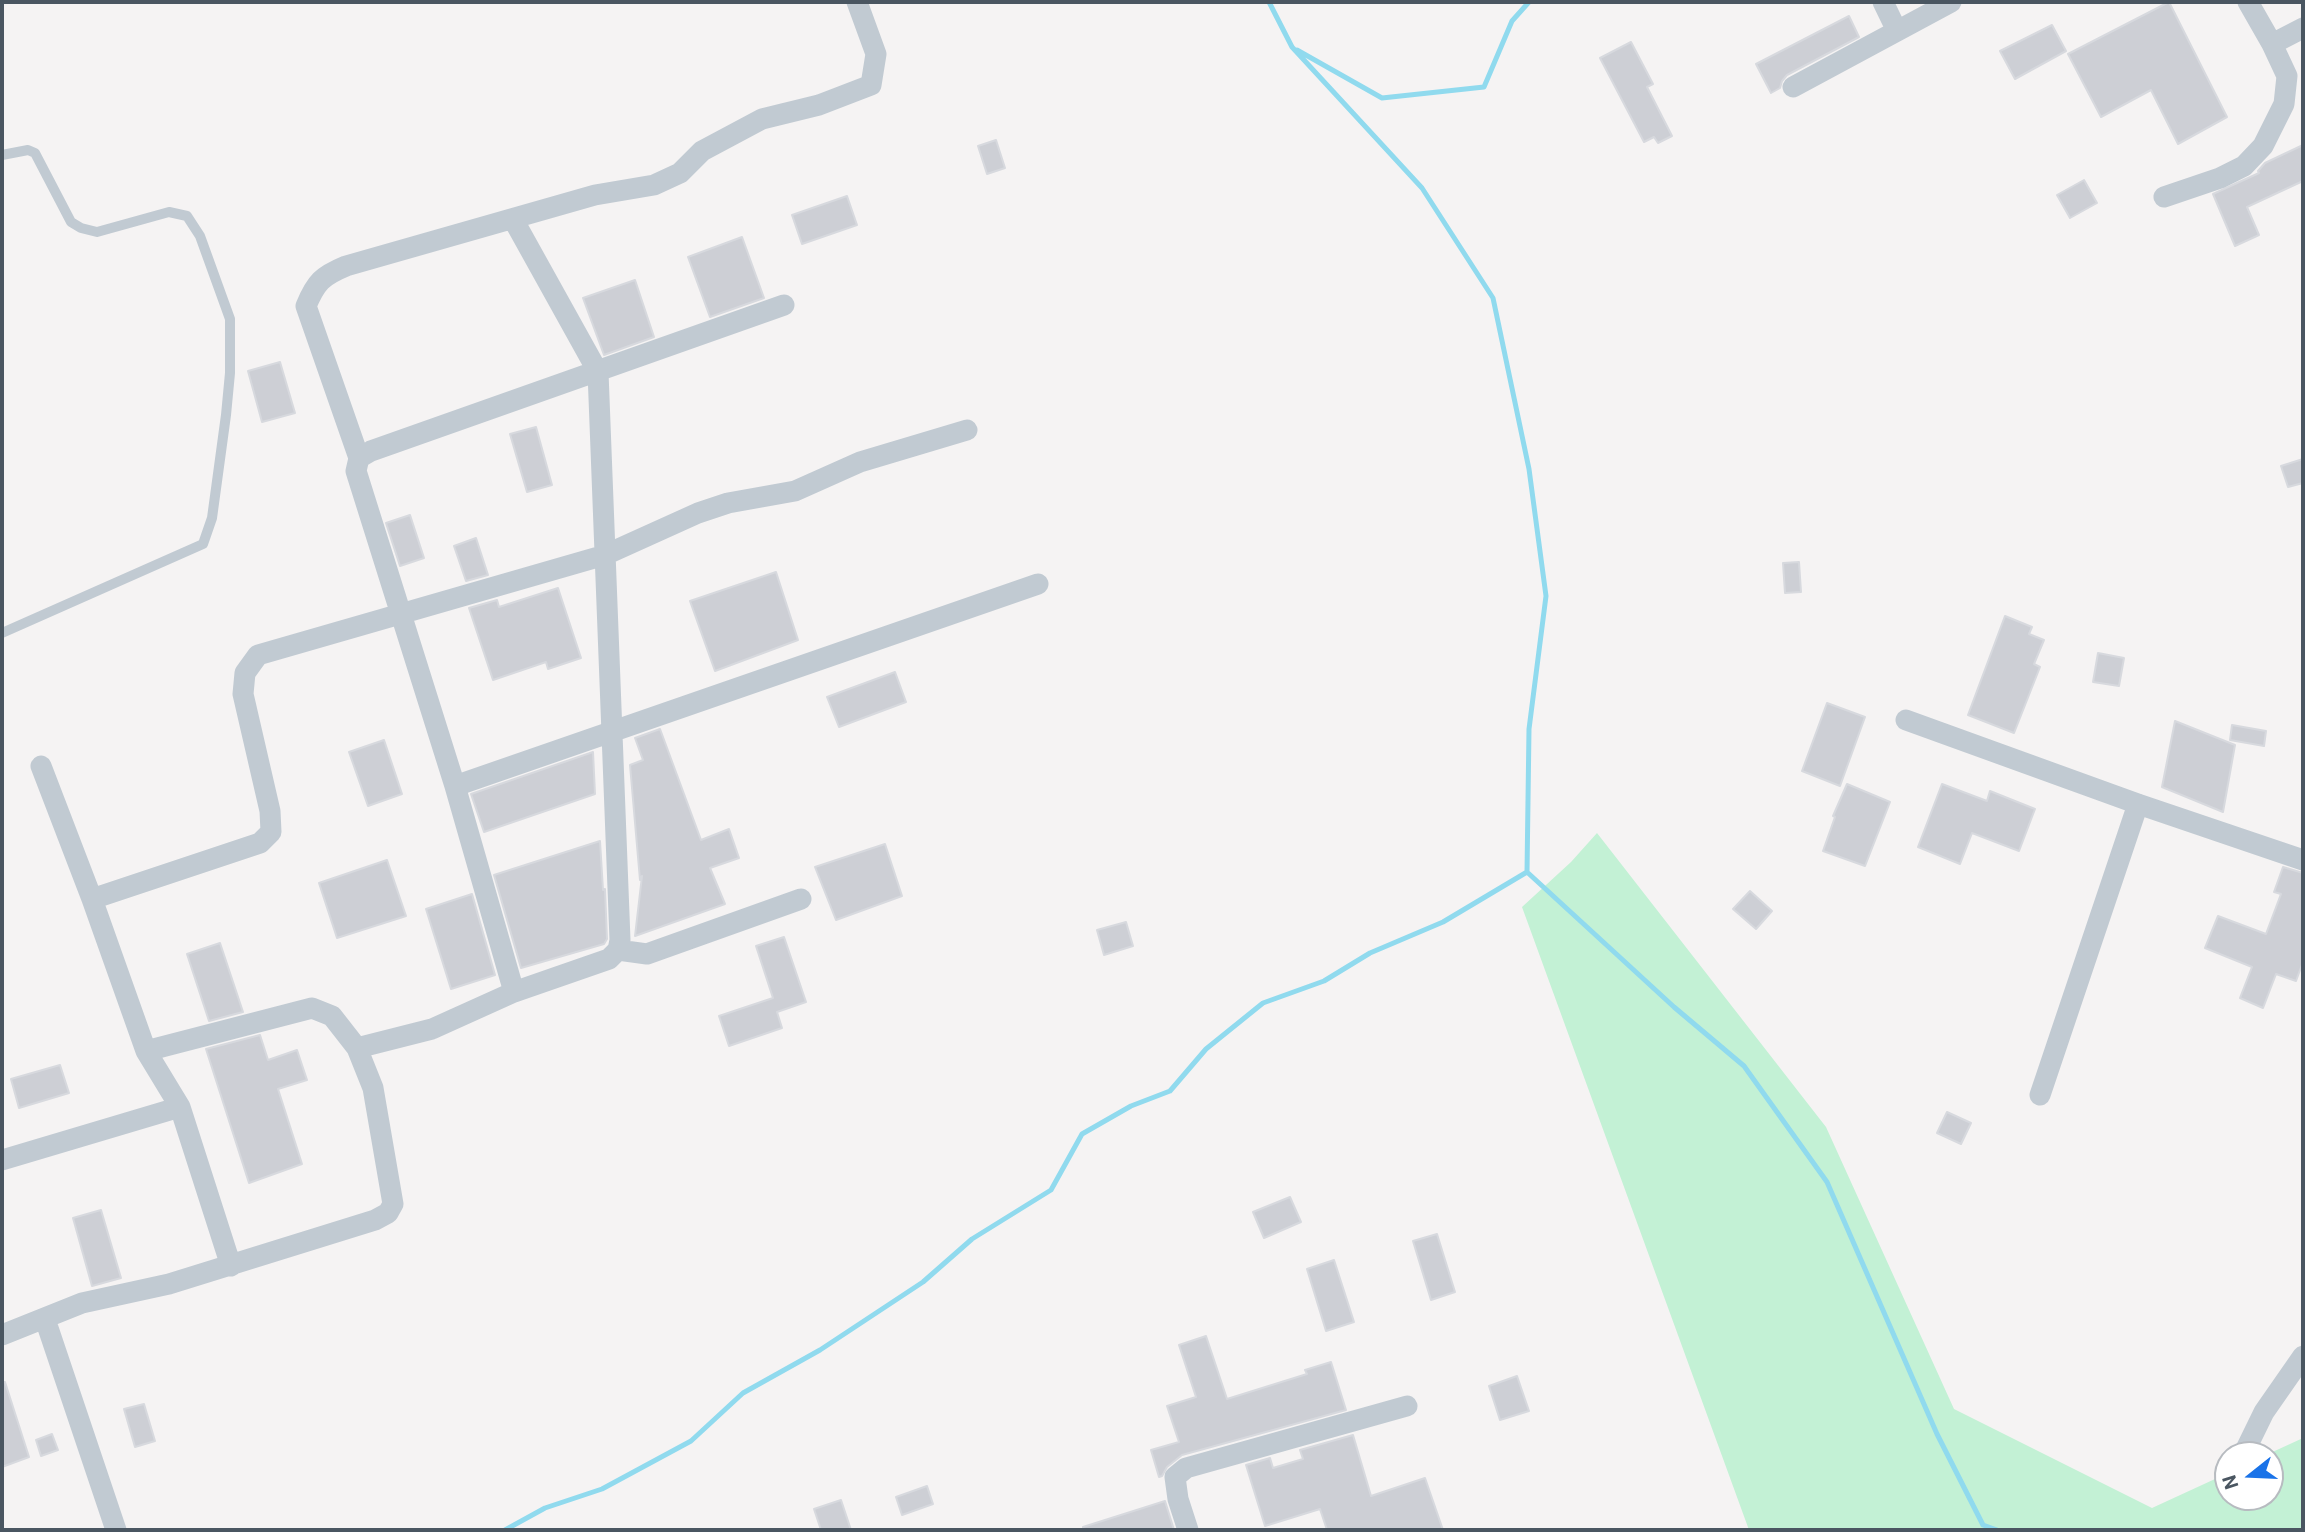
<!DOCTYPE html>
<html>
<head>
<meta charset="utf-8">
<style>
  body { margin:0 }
  #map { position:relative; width:2305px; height:1532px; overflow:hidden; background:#f5f3f3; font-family:Roboto,sans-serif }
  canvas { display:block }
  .frame { position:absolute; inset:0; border:4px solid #4a5661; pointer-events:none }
  .north { position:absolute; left:2214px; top:1441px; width:70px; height:70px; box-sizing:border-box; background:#fff; border:2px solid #b7bbc0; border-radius:50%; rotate:252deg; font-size:19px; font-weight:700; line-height:28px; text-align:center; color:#4a5661 }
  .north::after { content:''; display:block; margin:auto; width:24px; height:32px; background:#1a73e8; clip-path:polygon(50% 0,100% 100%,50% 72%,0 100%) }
</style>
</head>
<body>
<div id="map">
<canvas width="2305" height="1532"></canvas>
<div class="frame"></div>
<div class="north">N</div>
</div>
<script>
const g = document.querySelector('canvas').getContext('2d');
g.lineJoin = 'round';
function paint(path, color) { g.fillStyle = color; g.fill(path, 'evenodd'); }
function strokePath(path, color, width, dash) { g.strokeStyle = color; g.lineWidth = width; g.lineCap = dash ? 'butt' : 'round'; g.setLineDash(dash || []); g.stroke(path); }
paint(new Path2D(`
  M1597 833 1826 1127 1954 1409 2152 1508 2228 1473V1497H2270V1455H2266L2303 1438V1530H1749L1522 907 1571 862Z`), '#c3f1d5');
strokePath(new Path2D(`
  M1269 2 1292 47 1422 188 1493 298 1529 469 1546 596 1529 729 1527 872 1674 1007 1744 1066 1827 1182 1937 1434 1983 1525 1997 1530
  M1297 50 1382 98 1484 87 1512 21 1529 2
  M505 1530 545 1508 602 1489 691 1441 743 1393 820 1350 923 1282 972 1239 1051 1190 1082 1134 1131 1106 1170 1091 1206 1049 1263 1003 1324 981 1370 953 1443 922 1527 872`), '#90daee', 5);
const building = new Path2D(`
  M2169 2 2227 117 2178 144 2151 90 2101 117 2068 54Z
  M1849 16 1859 37 1787 75 1782 81 1780 88 1771 93 1756 64Z
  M2052 25 2066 51 2015 79 2000 51Z
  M1631 42 1653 84 1647 87 1672 136 1658 143 1654 137 1644 142 1600 58Z
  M996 140 1005 168 987 174 978 146Z
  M2303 145V181L2247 207 2259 235 2235 246 2213 194 2259 173 2258 171 2265 163Z
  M2084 180 2097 203 2070 218 2057 195Z
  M847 196 857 225 802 244 792 215Z
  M742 237 764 298 710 317 688 257Z
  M635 280 654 337 604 355 583 298Z
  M280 362 295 413 262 422 248 371Z
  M536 427 552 485 527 492 510 434Z
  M2303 459V483L2288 487 2281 466Z
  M410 515 424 558 400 566 386 523Z
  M476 538 488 575 466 581 454 546Z
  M1799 562 1801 592 1785 593 1783 563Z
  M776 572 798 640 715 671 690 601Z
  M558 588 581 658 548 669 546 662 493 680 469 608 497 600 499 607Z
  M2005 616 2032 627 2029 634 2044 640 2034 664 2040 667 2014 733 1968 715Z
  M2098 653 2124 658 2119 686 2093 682Z
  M895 672 906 702 839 727 827 697Z
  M1827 703 1865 717 1840 786 1802 771Z
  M2175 721 2235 745 2223 812 2162 787Z
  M2232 725 2266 731 2264 746 2230 740Z
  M660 729 701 840 729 829 739 858 710 868 725 904 635 936 642 876 640 880 630 765 643 760 635 738Z
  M384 740 402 794 368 806 349 752Z
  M593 752 595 794 484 832 471 794Z
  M1847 784 1890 802 1865 866 1823 851 1835 817 1833 816Z
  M1942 784 1987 801 1990 791 2035 809 2019 851 1972 833 1960 864 1918 847Z
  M600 841 603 890 605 889 607 939 604 944 521 968 494 875Z
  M885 844 902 896 836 920 815 867Z
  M387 860 406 916 337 938 319 883Z
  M2283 867 2303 873V962L2296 981 2276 974 2263 1008 2240 998 2252 967 2205 948 2218 916 2266 934 2281 894 2274 892Z
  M1750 891 1772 911 1756 929 1733 909Z
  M472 894 495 975 451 989 426 909Z
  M1126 922 1133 946 1104 955 1097 930Z
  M784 937 806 1002 777 1012 782 1028 729 1046 719 1016 773 998 756 946Z
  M220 943 243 1012 209 1021 187 954Z
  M260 1035 268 1060 297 1050 307 1080 278 1089 302 1164 249 1183 206 1049Z
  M60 1065 69 1093 19 1108 11 1079Z
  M1947 1112 1971 1123 1961 1144 1937 1133Z
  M1290 1197 1301 1222 1264 1238 1253 1212Z
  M101 1210 121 1278 92 1286 73 1218Z
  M1437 1234 1455 1292 1431 1300 1413 1241Z
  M1334 1260 1354 1322 1326 1331 1307 1269Z
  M1206 1336 1227 1399 1307 1374 1305 1370 1331 1362 1346 1410 1182 1455 1167 1467 1162 1476 1159 1477 1151 1450 1179 1442 1167 1406 1196 1397 1179 1345Z
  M1517 1376 1529 1411 1500 1420 1489 1386Z
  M2 1382H5L29 1457 2 1467Z
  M144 1404 155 1441 135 1447 124 1409Z
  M52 1434 58 1450 41 1456 36 1440Z
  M1353 1435 1371 1496 1425 1478 1443 1530H1327L1320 1509 1265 1526 1246 1465 1270 1458 1273 1468 1303 1459 1300 1450Z
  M927 1486 933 1504 902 1515 896 1497Z
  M841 1500 851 1530H821L814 1509Z
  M1165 1501 1174 1530H1083V1527Z`);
paint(building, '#cdcfd5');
strokePath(building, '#d7d9de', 2);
strokePath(new Path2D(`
  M2 155 28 150 35 153 71 222 81 228 97 232 169 212 187 216 200 236 230 319V373L226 415 212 518 203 544 2 633`), '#c1cad2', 10);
strokePath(new Path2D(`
  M1883 2 1897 31
  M2272 44 2303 28
  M1793 87 1951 2
  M2164 197 2220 178 2244 166 2263 146 2284 104 2287 76 2272 44 2248 2
  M359 458 306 306C316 282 322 276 346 266L595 195 654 185 680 173 702 151 762 119 819 105 871 85 876 54 857 2
  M1906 720 2138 804 2303 860
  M41 766 92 899 146 1051
  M455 786 1038 584
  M92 899 260 843 271 832 270 811 243 694 245 673 258 655 605 555 698 513 728 503 795 491 860 462 967 430
  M618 950 647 954 801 899
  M514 992 455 786 356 471 359 458 371 451 784 305
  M2040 1095 2138 804
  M180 1107 231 1266
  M2 1160 180 1107 146 1051 312 1008 332 1016 357 1048
  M45 1319 116 1530
  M2 1335 82 1303 169 1284 375 1220 388 1213 393 1204 373 1088 357 1048 432 1029 514 992 609 959 618 950 620 940 598 372 513 219
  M2243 1455 2264 1412 2303 1356
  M1188 1530 1178 1499 1175 1477 1186 1468 1407 1406`), '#c1cad2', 21);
</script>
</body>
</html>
